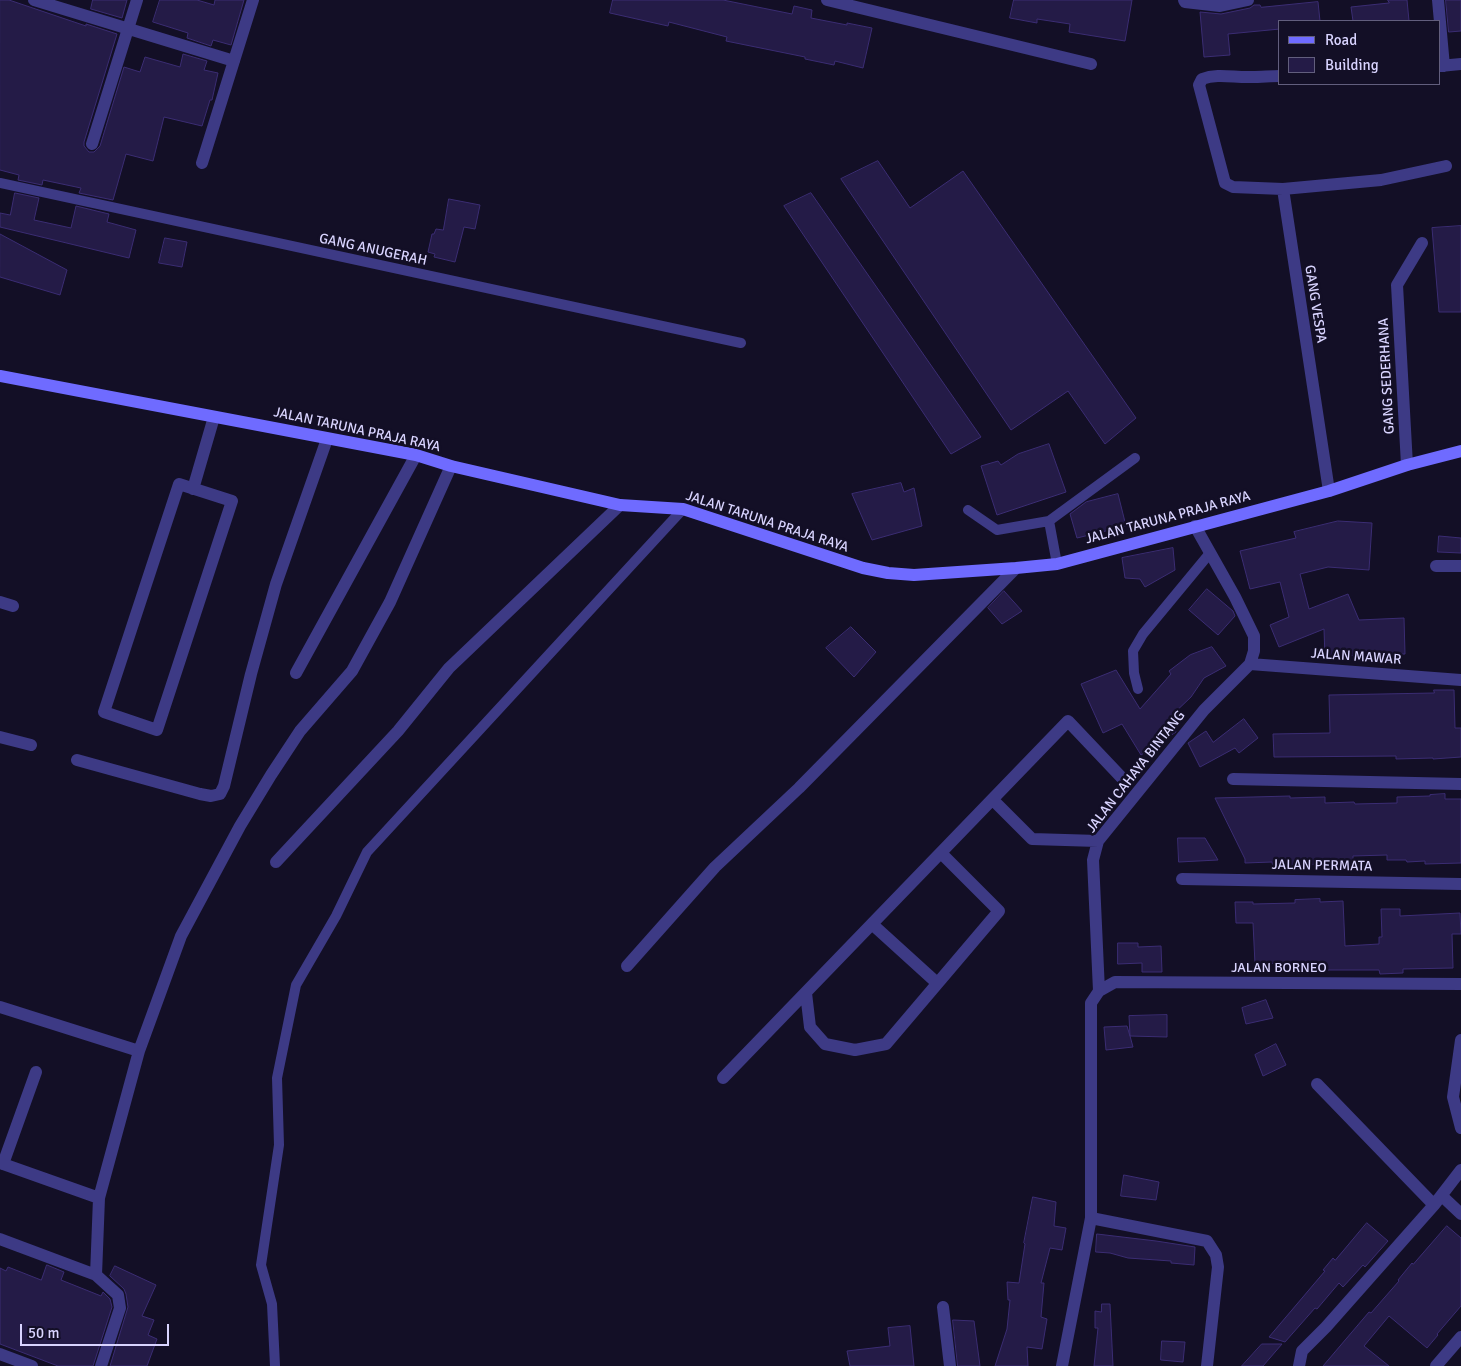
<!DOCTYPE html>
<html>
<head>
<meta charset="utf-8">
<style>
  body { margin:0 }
  #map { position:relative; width:1461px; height:1366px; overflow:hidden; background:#130f26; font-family:Signika,sans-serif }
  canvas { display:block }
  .legend { position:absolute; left:1278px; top:20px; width:162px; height:65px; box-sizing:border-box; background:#130f26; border:1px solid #625e7d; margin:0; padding:6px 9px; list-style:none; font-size:15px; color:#d9d4ff }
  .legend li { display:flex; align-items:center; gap:10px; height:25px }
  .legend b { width:25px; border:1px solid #625e7d }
  .scale { position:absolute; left:20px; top:1324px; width:149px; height:22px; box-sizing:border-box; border:2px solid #d9d4ff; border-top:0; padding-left:6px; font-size:15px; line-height:18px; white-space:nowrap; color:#d9d4ff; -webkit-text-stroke:4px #130f26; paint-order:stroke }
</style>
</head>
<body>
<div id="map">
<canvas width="1461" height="1366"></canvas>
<ul class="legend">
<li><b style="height:6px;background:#6f6bff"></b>Road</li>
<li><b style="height:14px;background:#241b47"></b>Building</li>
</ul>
<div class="scale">50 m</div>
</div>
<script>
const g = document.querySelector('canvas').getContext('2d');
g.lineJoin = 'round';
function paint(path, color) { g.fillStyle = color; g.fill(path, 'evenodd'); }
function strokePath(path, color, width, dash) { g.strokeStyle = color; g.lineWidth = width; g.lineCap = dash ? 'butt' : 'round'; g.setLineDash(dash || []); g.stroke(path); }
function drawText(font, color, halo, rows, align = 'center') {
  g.font = font + ' Signika,sans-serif'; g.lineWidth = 5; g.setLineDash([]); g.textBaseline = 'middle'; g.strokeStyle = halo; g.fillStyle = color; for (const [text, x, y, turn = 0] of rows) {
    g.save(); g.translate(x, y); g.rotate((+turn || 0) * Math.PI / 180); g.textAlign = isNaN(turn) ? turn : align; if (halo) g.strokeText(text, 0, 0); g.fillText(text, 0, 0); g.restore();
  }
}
const building = new Path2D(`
  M0 0H9L86 26V24L117 34 84 142V146L89 152H94L100 146 124 67 140 72 145 57 180 67 183 54 207 61 204 70 218 73 212 100H210L202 126 164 117 153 161 126 154 113 200 79 193 81 188 43 180 42 185 18 180 19 175 0 170Z
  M93 0H127L122 18 91 9Z
  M160 0H197L214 5 215 0H244L231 45 213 40 211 46 187 38 188 33 153 22Z
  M613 0H723L792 14 794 6 812 10 811 18 847 25V23L872 28 863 68 835 61 834 65 805 59V57L726 41 727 37 669 22 668 26 610 13Z
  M1014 0H1132L1125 41 1069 32 1070 24 1037 19V23L1010 18Z
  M1388 0H1407L1409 21H1353L1351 7 1389 3Z
  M1446 0H1461V31L1449 32Z
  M1318 2 1320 21H1280V29L1228 34 1230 55 1204 57 1200 12 1221 14 1250 8 1254 5H1260L1261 7Z
  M878 161 910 208 963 171 1136 418 1105 444 1068 391 1011 430 841 179Z
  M15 193 39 198 34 220 71 228 76 206 109 214 107 222 136 230 129 258 0 227V213L10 215Z
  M811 193 981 437 951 454 784 206Z
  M449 199 480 205 475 229 464 227 455 262 434 257 435 254 428 252 432 234H434L436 229 443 230Z
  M1461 226V312H1439L1432 228Z
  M0 234 67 270 60 295 0 277Z
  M165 238 187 242 182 267 159 263Z
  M1049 444 1066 492 997 515 981 466 998 461 1001 465 1018 454Z
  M901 483 904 492 914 488 922 526 872 540 852 494Z
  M1118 494 1126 526 1077 538 1070 514 1086 502Z
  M1338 521 1372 523 1369 570 1328 567 1300 574 1309 609 1348 594 1359 620 1404 618 1405 654 1341 656V658H1325L1324 629 1279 647 1270 625 1289 617 1280 582 1250 589 1240 551 1296 538 1294 532Z
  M1439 536 1461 538V553L1438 552Z
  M1173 548 1175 570 1145 587 1140 579 1125 578 1122 558Z
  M1207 589 1233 611 1235 616 1218 635 1189 610Z
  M1004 591 1022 611 1002 624 988 608Z
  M851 627 876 652 854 677 826 648Z
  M1212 647 1226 666 1204 678 1191 697 1170 717 1176 732 1141 755 1122 724 1103 733 1081 684 1116 670 1140 709 1171 674 1169 671 1190 655Z
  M1434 690H1454L1455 728H1461V757L1433 759V758L1396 759V756L1274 757 1273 734 1330 733 1329 695 1434 693Z
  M1244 719 1258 738 1239 753 1235 748 1200 767 1188 743 1206 731 1213 742Z
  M1445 794V799H1461V863L1425 864V861L1407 862 1406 860H1387V855L1353 856V861L1324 862V864L1292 865V867H1273L1272 862 1245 863V859L1215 798 1290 796V798L1325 797V803L1354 802 1355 804 1397 803V797L1430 796V795Z
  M1178 838H1205L1218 860 1179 862Z
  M1320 899V902L1343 901 1345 946 1379 944V937H1382L1381 909H1400V916L1460 913 1461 934H1452L1453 968 1403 969V973L1380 974 1379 970H1294L1293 963 1255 964 1253 923H1236L1235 902H1253V904L1295 903V900Z
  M1118 943H1138V947L1161 946 1162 972H1142V963L1118 964Z
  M1266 1000 1273 1018 1246 1024 1242 1008Z
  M1167 1015V1037L1130 1036 1133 1047 1106 1050 1104 1027 1127 1026 1130 1036 1129 1016Z
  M1276 1044 1286 1065 1263 1076 1255 1055Z
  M1124 1175 1159 1182 1156 1200 1121 1196Z
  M1033 1197 1056 1202 1054 1226 1066 1228 1062 1250 1050 1248 1041 1283H1044L1041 1317 1047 1319 1042 1349 1027 1347 1028 1366H995L1007 1329 1010 1300H1008L1007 1282 1019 1283 1025 1244 1024 1243Z
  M1367 1223 1388 1241 1365 1267 1363 1265 1343 1287 1339 1283 1317 1309 1315 1308 1285 1342 1269 1337 1325 1271 1323 1270 1333 1258 1335 1260Z
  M1447 1226 1461 1238V1306L1437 1334 1438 1335 1427 1348 1389 1316 1364 1346 1389 1366H1323L1369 1312 1371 1313 1399 1281 1398 1280 1412 1263 1413 1264Z
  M1097 1234 1156 1241 1195 1247 1194 1265 1171 1263V1261L1128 1258 1110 1253 1096 1252Z
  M47 1265 64 1272 61 1280 101 1296 103 1292 110 1299 112 1307 93 1366H58L0 1344V1268L6 1271 8 1267 41 1280Z
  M115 1266 156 1285 142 1316 154 1320 148 1335 157 1339 147 1366H110L128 1307 126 1294 124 1289 110 1276Z
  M1102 1304H1110L1113 1366H1094L1098 1328H1095V1311L1101 1312Z
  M953 1320 974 1321 980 1366H958Z
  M910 1326 914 1366H850L847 1351 890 1346 888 1328Z
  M1162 1341 1185 1342 1183 1362 1161 1360Z
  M1262 1344H1282L1263 1366H1242Z`);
paint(building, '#241b47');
strokePath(building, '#3b2d73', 1);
strokePath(new Path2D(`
  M0 183 741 343
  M968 510 997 530 1049 521
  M1057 564 1049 521 1135 458
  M1138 689 1134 673 1133 651 1143 634 1210 553
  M275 1366 272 1304 261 1265 279 1145 277 1078 296 985 336 916 367 852 683 509`), '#3d3a85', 10);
strokePath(new Path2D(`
  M34 0 234 61
  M827 0 1091 64
  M1184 0 1185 2 1220 6 1248 0
  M1438 0 1444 66
  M1440 66 1461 64
  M1280 76C1271 76 1261 77 1252 77 1235 78 1218 73 1202 79L1199 85 1225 183 1233 187 1283 189 1329 491
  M92 144 137 0
  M202 163 253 0
  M1283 189 1381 180 1446 166
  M1407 465 1397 285 1422 243
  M179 484 232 501 157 730 104 712Z
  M193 489 214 417
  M1436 566H1461
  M0 602 13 606
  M1250 664 1461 680
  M296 673 416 455
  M0 737 31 745
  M77 760 200 794 211 796 220 794 224 786 251 674 276 584 327 439
  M1233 779 1461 784
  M993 800 1032 839 1098 841
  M276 862 398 731 449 668 620 505
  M1182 879 1461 884
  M872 924 937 983
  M627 966 715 867 799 788 1016 568
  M1099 991 1115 982 1461 984
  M806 993 810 1027 825 1044 855 1050 886 1044 999 911 941 853
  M0 1007 139 1051
  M1461 1040 1453 1097 1461 1128
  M723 1078 1068 721 1122 778
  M1317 1084 1434 1205
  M0 1163 99 1198
  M3 1164 36 1072
  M1442 1196 1461 1214
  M1091 1218 1207 1241 1216 1255 1218 1267 1207 1366
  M0 1239 96 1275 118 1295 120 1308 101 1366
  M96 1275 99 1198 139 1051 181 936 240 826 271 775 300 731 352 671 390 602 451 466
  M943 1307 950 1366
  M0 1354 32 1366
  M1062 1366 1091 1218V1003L1099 991 1093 860 1098 841 1204 710 1250 664 1254 651V636L1235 597 1195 526
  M1299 1366 1302 1351 1326 1327 1434 1205 1461 1170
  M1436 1366 1461 1337`), '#3d3a85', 12);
strokePath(new Path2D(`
  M0 376 416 455 451 466 620 505 683 509 863 568 888 573 914 575 1016 568 1057 564 1329 491 1407 465 1461 451`), '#6f6bff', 12);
drawText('14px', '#d9d4ff', '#130f26', [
  ["GANG ANUGERAH",373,250,12],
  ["GANG VESPA",1315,304,81],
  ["GANG SEDERHANA",1387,376,-93],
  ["JALAN TARUNA PRAJA RAYA",357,430,12],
  ["JALAN TARUNA PRAJA RAYA",1168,518,-15],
  ["JALAN TARUNA PRAJA RAYA",767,522,18],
  ["JALAN MAWAR",1356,657,4],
  ["JALAN CAHAYA BINTANG",1136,772,-52],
  ["JALAN PERMATA",1322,866,1],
  ["JALAN BORNEO",1279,968]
]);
</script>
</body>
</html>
